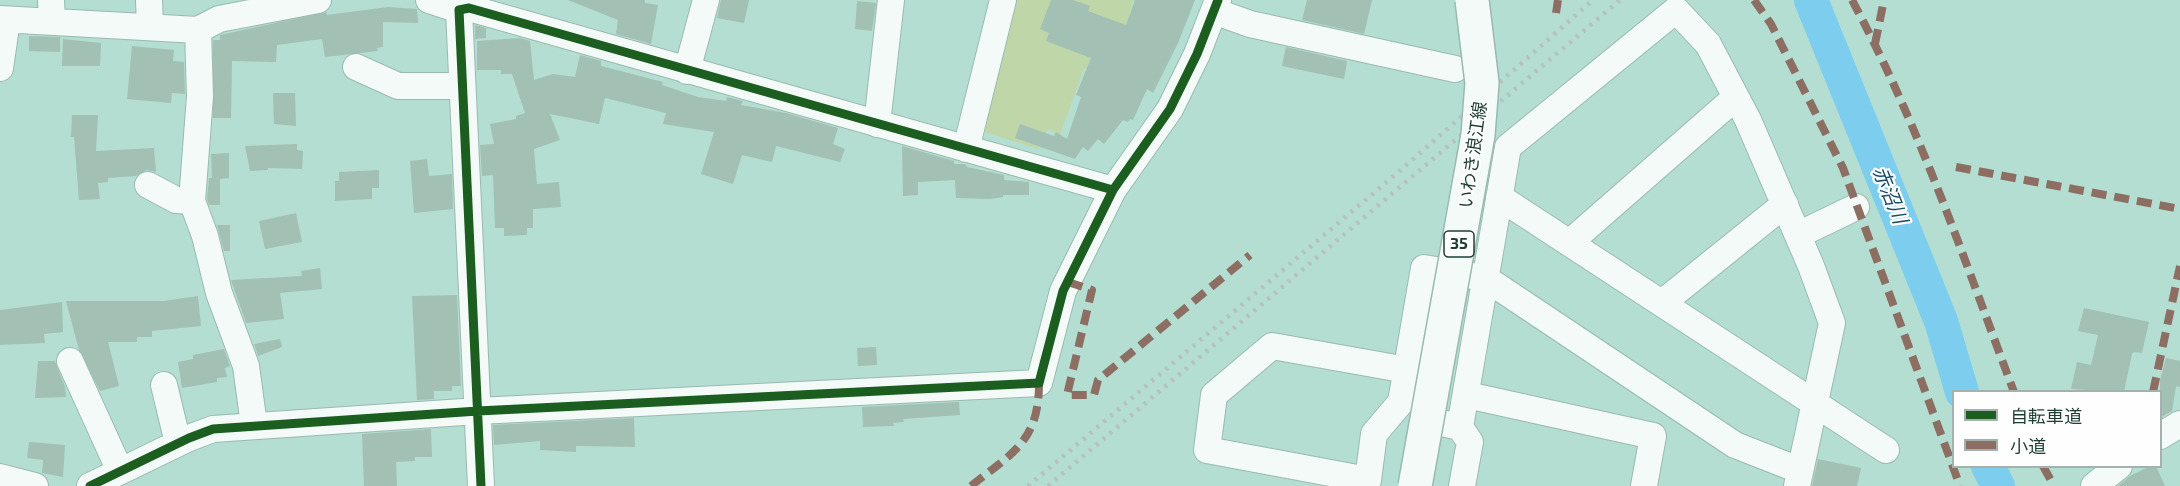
<!DOCTYPE html>
<html>
<head>
<meta charset="utf-8">
<style>
  body { margin:0 }
  #map { position:relative; width:2180px; height:486px; overflow:hidden; background:#b4ded2; font-family:"Exo 2","Noto Sans JP",sans-serif }
  canvas { display:block }
  .legend { position:absolute; left:1952px; top:390px; width:210px; height:78px; box-sizing:border-box; background:#fefefe; border:2px solid #a4b1ae; margin:0; padding:8px 10px; list-style:none; font-size:18px; color:#1e3e35 }
  .legend li { display:flex; align-items:center; gap:12px; height:30px }
  .legend b { width:30px; border:2px solid #a4b1ae }
</style>
</head>
<body>
<div id="map">
<canvas width="2180" height="486"></canvas>
<ul class="legend">
<li><b style="height:8px;background:#1b5e20"></b>自転車道</li>
<li><b style="height:8px;background:#8d6e63"></b>小道</li>
</ul>
</div>
<script>
const g = document.querySelector('canvas').getContext('2d');
g.lineJoin = 'round';
function paint(path, color) { g.fillStyle = color; g.fill(path, 'evenodd'); }
function strokePath(path, color, width, dash) { g.strokeStyle = color; g.lineWidth = width; g.lineCap = dash ? 'butt' : 'round'; g.setLineDash(dash || []); g.stroke(path); }
function drawText(font, color, halo, rows, align = 'center') {
  g.font = font + ' "Exo 2","Noto Sans JP",sans-serif'; g.lineWidth = 4.5; g.setLineDash([]); g.textBaseline = 'middle'; g.strokeStyle = halo; g.fillStyle = color; for (const [text, x, y, turn = 0] of rows) {
    g.save(); g.translate(x, y); g.rotate((+turn || 0) * Math.PI / 180); g.textAlign = isNaN(turn) ? turn : align; if (halo) g.strokeText(text, 0, 0); g.fillText(text, 0, 0); g.restore();
  }
}
paint(new Path2D(`
  M1010 0H1157L1154 8 1133 1 1126 28 1102 76 1084 68 1060 135 1048 129 1038 149 975 129Z`), '#bfd7a8');
strokePath(new Path2D(`
  M1811 0 1941 321 1962 392
  M1988 466 1998 486`), '#7ccdee', 34);
paint(new Path2D(`
  M568 0H645V3L658 5 651 44 616 34 618 20Z
  M721 0H749L744 23 717 18Z
  M1051 0H1073L1090 6 1088 11 1126 25 1135 0H1195L1178 43 1153 93 1147 89 1133 120 1130 119 1128 122 1123 120 1104 144 1098 139 1088 151 1083 147 1075 159 1015 138 1020 124 1054 136 1056 132 1067 139 1081 97 1076 95 1091 58 1046 41 1049 33 1040 29Z
  M1307 0H1372L1364 34 1302 20Z
  M857 1 876 3 872 31 855 29Z
  M388 7 417 9 418 23 383 22V47L377 48 378 51 325 57 322 39 277 45 276 62 232 61 231 118H213V40H220V35L326 12 327 15Z
  M475 25 486 28V38L475 39Z
  M29 36 60 37V52L29 51Z
  M520 38 530 41 534 80 553 74 575 77 580 55 601 61V66L663 82 662 85 698 97 726 101 727 97 743 101 741 105 786 113 838 128 833 144 845 149 840 162 776 146 772 162 742 155 733 184 701 174 714 132 663 124 666 113 605 98 599 124 550 114 560 140 534 149 537 184 559 182 561 207 533 209V228H527V235L504 236V228H495L493 175 482 176 480 145 494 144 490 124 516 119V116L525 113 512 74H501V70H477V41Z
  M63 39 101 43 100 66H62Z
  M132 46 174 50 173 61 184 62 185 94 172 93 171 103 127 99Z
  M1286 47 1347 61 1344 79 1282 66Z
  M273 93H295L296 126 274 124Z
  M72 115H98L96 151 154 148 156 172 147 170 136 176 108 178V182L98 183 100 199 79 200 74 137H71Z
  M297 144V150L303 151 302 169 268 168V170L250 171 245 146Z
  M902 146 954 161V164H965L967 167 1004 175V180L1029 182V195H1003V197L990 199 956 198 955 180 918 182V195L903 196Z
  M229 153V178L220 179V205H209L207 199 209 178H212L211 154Z
  M427 159 429 176 452 174 453 209 414 213 410 161Z
  M379 170V188H372V199L335 201V181H339V172Z
  M296 213 302 242 265 249 259 221Z
  M217 225H230V251H224Z
  M320 268 322 289 280 293 284 319 246 323 231 280 302 276 301 271Z
  M457 295 461 386H452V391H434V399L417 400 412 296Z
  M198 296 201 326 152 331V337H137V342H108L119 386 100 391 79 350 66 301H164Z
  M62 302 63 332 44 334 45 343 0 345V310Z
  M2084 308 2149 322 2142 353 2134 352 2132 354 2124 392 2071 389 2077 362 2091 365 2098 335 2078 331Z
  M280 339 282 347 258 356 254 344Z
  M876 347 877 365 858 366 857 348Z
  M224 349 230 366 225 368 227 377 217 378V382L182 388 178 362 193 359V355Z
  M2166 358 2180 361V387L2176 386 2172 411 2160 418V380Z
  M38 361H55L65 387 66 397 35 398Z
  M959 402 960 415 903 419 904 422 893 423 894 426 863 427 862 407Z
  M634 418 635 447 576 446V452L540 450V441L494 445 493 425Z
  M431 429 432 457H415V461L396 462 397 486H364L362 434Z
  M29 442 65 445 63 477 42 473 43 460 27 458Z
  M1818 459 1861 468 1857 486H1812Z
  M2150 466H2156L2165 486H2118L2130 476Z`), '#a2c0b3');
const minor = new Path2D(`
  M51 0 52 22
  M149 0 150 27
  M429 0 459 10
  M1214 11 1250 24 1455 69
  M0 19 198 30 219 19 318 0
  M198 30 200 96 192 201 205 236 219 293 246 366 254 425
  M356 67 398 86H462
  M0 68 7 20
  M687 71 706 0
  M877 124 891 0
  M966 149 1003 0
  M148 185 176 200 192 201
  M1499 197 1886 450
  M1798 235 1856 207
  M1569 243 1736 97
  M1662 303 1785 204
  M70 361 120 471
  M1407 370 1272 346 1214 395 1207 450 1368 480 1374 434 1401 402 1424 268 1485 278 1735 445 1799 470
  M164 385 178 443
  M1467 395 1653 436 1644 486
  M1446 424 1460 427 1470 442 1462 486
  M1460 427 1508 147 1676 10 1708 44 1748 120 1811 266 1832 323 1797 486
  M2160 436 2180 424
  M0 477 35 486
  M90 486 189 438 213 429 478 411 1039 383 1063 291 1113 190 1170 109 1197 54 1218 0
  M481 486 459 10 469 8 1113 190
  M2094 486 2119 466`);
strokePath(minor, '#99bab1', 28);
strokePath(minor, '#f4faf8', 26);
strokePath(new Path2D(`
  M1028 486 1402 169 1593 0
  M1048 486 1620 0`), '#b7c1be', 4.5, [3, 6]);
const majorBridge = new Path2D(`
  M1415 486 1478 135 1482 83 1472 0`);
strokePath(majorBridge, '#99bab1', 36, []);
strokePath(majorBridge, '#f4faf8', 33);
strokePath(new Path2D(`
  M1754 0 1771 24 1843 168 1960 486
  M1852 0C1919 125 1964 259 2014 392
  M1556 13 1558 0
  M1875 44 1884 0
  M1956 167 2180 209
  M1068 282 1092 290 1067 395H1094L1098 380 1250 255
  M2153 392 2180 266
  M2043 466 2054 486
  M971 486C1012 453 1039 442 1039 383`), '#8d6e63', 8, [15, 8]);
strokePath(new Path2D(`
  M90 486 189 438 213 429 478 411 1039 383 1063 291 1113 190 1170 109 1197 54 1218 0
  M481 486 459 10 469 8 1113 190`), '#1b5e20', 9);
for (const [x, y, w] of [
  [1459,244,30]
]) { const box = new Path2D(); box.roundRect(x - w / 2, y - 13, w, 26, 4.5); g.fillStyle = '#fefefe'; g.fill(box); strokePath(box, '#1e3e35', 1.5); }
drawText('bold 16px', '#1e3e35', null, [
  ["35",1459,244]
]);
drawText('18px', '#1e3e35', '#fefefe', [
  ["いわき浪江線",1473,155,-82]
]);
drawText('italic 20px', '#184e68', '#fefefe', [
  ["赤沼川",1890,195,68]
]);
</script>
</body>
</html>
